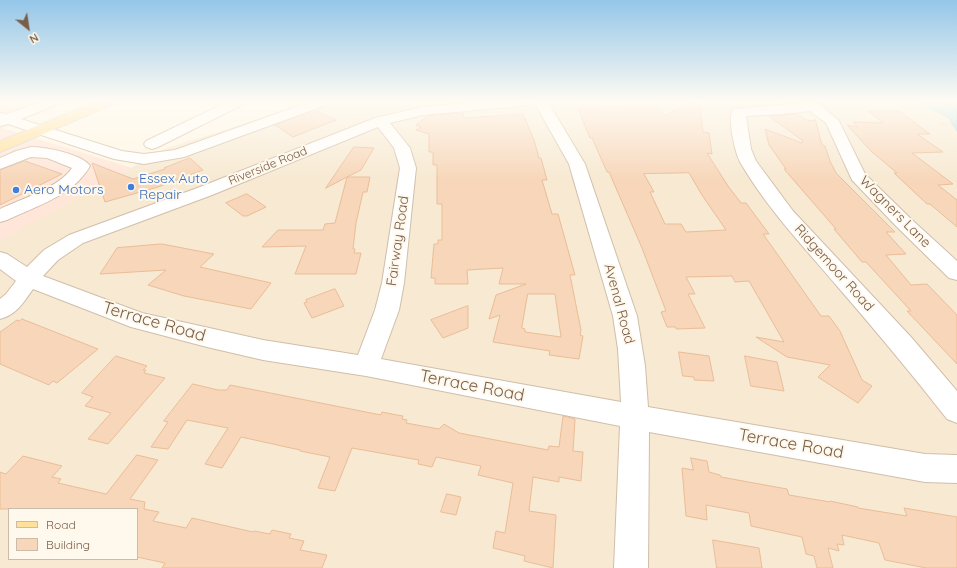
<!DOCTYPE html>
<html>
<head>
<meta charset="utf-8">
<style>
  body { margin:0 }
  #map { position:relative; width:957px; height:568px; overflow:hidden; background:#fef6e5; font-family:Quicksand,sans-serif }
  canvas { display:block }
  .legend { position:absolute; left:8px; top:508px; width:130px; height:52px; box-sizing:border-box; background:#fff9ed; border:1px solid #cabbab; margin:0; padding:5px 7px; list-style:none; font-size:12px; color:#7a5d47 }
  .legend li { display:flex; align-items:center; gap:8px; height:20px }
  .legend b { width:20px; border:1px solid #cabbab }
  .north { position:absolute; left:8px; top:8px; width:40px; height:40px; -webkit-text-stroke:3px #fff9ed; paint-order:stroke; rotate:150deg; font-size:11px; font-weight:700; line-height:16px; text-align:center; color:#7a5d47 }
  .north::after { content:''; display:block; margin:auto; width:14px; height:18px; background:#7a5d47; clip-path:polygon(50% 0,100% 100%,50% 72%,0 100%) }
</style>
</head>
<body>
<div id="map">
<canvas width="957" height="568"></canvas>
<ul class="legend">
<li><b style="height:5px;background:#ffe09b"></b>Road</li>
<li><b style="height:11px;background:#f7d6b9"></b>Building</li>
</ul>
<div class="north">N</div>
</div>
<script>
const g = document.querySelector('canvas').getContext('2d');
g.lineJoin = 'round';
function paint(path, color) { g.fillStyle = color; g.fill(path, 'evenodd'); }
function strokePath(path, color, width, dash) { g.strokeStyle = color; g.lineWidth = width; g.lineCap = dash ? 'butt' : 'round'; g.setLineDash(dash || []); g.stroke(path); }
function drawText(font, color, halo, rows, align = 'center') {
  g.font = font + ' Quicksand,sans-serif'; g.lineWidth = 4; g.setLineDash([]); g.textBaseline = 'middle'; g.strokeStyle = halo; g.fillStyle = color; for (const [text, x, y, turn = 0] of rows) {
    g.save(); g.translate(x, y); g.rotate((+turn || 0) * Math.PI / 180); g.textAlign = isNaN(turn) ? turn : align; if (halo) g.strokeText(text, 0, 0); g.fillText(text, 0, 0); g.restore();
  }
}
paint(new Path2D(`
  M306 102H919L949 118 957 131V568H0V240L167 148 228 129ZM9 509H137V559H9Z`), '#f7e9d2');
paint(new Path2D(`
  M0 102H70L3 128 132 168 0 241Z`), '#ffe6d8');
const water = new Path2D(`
  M919 102H957V131L949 118Z`);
paint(water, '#b7e0ea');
strokePath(water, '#9ccfdd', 1);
const building = new Path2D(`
  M694 102H699L703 132 709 133 712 154 707 153 728 186 741 203H746L769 234H763L821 316H829L840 331 862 380 872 386 858 403 818 377 830 365 787 357 756 337 784 342 749 281 735 282 732 276 686 277 695 294H688L705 328 676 329V327H667L661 312 666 311 642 248 609 172H607L592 138H590L578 109 650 104 656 105 665 115ZM689 173 702 195 726 230 686 232 681 224H665L650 192H654L644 174Z
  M316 110 336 120 293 137 275 125Z
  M868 111H899L930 134H917L943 152 912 153 953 184 938 185 957 200V227L930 204H927L894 173H897L871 151 847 125 858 127 853 122 883 123Z
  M463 113 464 118 523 114 534 140 539 158H541L547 180H542L552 214H558L575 275H570L581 330 580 335 583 336 579 359 549 355 550 351 493 342 500 315 489 319 496 295 526 284H499L503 268 467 270 468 284H435V278H431L434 244H438V240H442V204H437V165H433V152H429V134L416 130 421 127 416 125 428 116ZM528 294H555L561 337 525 332V329L522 328Z
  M798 114 806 120 814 121 815 119 822 145 825 146 830 161 836 173 895 232H886L906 254 886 255 911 285 927 284 957 315V364L907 311H911L866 262H862L834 229H836L784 169H786L769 145 765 129 802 143 803 141 769 116Z
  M354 147 374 148 361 170 347 177H370L367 192H363L356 223 353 249H355L354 253H361L356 274H295L306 246 262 247 278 230H323L325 224 335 223 347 177 326 188Z
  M190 158 203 170 158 187 105 202 92 163 133 179 165 169 164 168 169 166Z
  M25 161 62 174 0 205V170Z
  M247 194 266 207 247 216H243L226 203Z
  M162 244 214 254 200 267 271 283 251 309 184 296 148 285 166 270 100 274 117 248Z
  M335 289 344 306 312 318 304 303 307 302 306 300Z
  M468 306V328L443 338 431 320Z
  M22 319 98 349 57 383 53 381 49 385 0 364V332L17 320 19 321Z
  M679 352 709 356 714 381 694 380V377L683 376Z
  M116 356 147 366 143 370H146L144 373 165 378 108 444 88 439 111 413 85 406 93 397 82 393Z
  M745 356 777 362 784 391 751 386Z
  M193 384 218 390H227L230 385 381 415 382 412 397 415 403 416 402 419 407 420 406 423 439 429 444 424 459 433 548 450 549 446 559 447 563 416 575 419 573 451 583 452 581 481 559 477V482L533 477 529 511 556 515 553 568 524 561 525 556 493 548 496 531 505 533 513 483 478 475 481 466 436 457 432 467 418 464 419 460 352 448 335 491 318 488 330 457 300 451V450L241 437 222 468 205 464 228 428 187 420 168 449 151 447 168 422 164 421Z
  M137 455 158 460 130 499 145 502 144 509 159 512 153 521 186 528 192 518 253 532 254 531 270 534 272 530 291 534 289 538 304 541 300 550 327 555 322 568H162L165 563 137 557V509H0V472L6 474 23 456 62 466 52 477 61 479 58 483 106 494Z
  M691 458 707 461 709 472 720 475 721 477 787 489 789 495 830 502V501L858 507V508L907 516 904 508 957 517V568H926L885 560 879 543 842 535 844 545 837 544 839 551 828 548 833 568H817L814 556 806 554 802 537 751 526 749 513 706 505 707 520 686 516 682 468 693 470Z
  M447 494 461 497 456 515 441 512Z
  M713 540 759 548 762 568H717Z`);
paint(building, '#f7d6b9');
strokePath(building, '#ebbd98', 1);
const minor = new Path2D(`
  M39 102H57L55 105 21 119 122 151 144 154 175 150 309 102H328L326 105 184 157 144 164 114 159 8 124 0 126V113L7 114Z
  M227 102H244L242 105 158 147 152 149 146 147 144 144 146 141Z
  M478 102H527L525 105 520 106 423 115 390 123 410 148 416 168 404 283 399 310 381 359 621 402 618 349 613 316 569 164 534 102H548L585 164 637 316 645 366 648 407 925 454 957 455V483L925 482 649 432 648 568H614L620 426 366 376 263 360 207 347 131 327 33 289C24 302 16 315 0 319V299L6 294 16 281 0 269V252L7 254 27 267 44 250 69 235 200 187 375 118 423 107ZM378 127 394 148 400 168 382 283 375 310 358 355 263 340 142 313 43 276 58 260 83 243 212 195Z
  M800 102 820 103 822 106 839 121 865 174 910 218 957 261V280L949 278 896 226 852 180 826 123 810 111 783 114 746 116 751 149 756 161 793 211 911 337 957 391V423L947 419C912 374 875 330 837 286 803 246 766 207 740 162 735 152 727 118 733 109L801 103Z
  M31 147C45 147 82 154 90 166 73 196 36 206 7 220L0 222V209C21 199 60 187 72 168L47 158 31 157 0 169V158L16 151Z`);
const major = new Path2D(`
  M96 102H114L112 105 0 152V141Z`);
strokePath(minor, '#d1bea9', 2);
strokePath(major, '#dcd5cf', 2);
strokePath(new Path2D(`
  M940 124 957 125`), '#dcb99c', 2, [0.5, 2]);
paint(minor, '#fff');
paint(major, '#ffe09b');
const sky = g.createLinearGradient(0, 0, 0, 181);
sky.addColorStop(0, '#94c6e9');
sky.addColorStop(0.56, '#fffbf3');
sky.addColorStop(1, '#fffbf300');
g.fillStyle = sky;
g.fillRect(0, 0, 957, 181);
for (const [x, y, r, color] of [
  [131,187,4,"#3f7fe0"],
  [16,190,4,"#3f7fe0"]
]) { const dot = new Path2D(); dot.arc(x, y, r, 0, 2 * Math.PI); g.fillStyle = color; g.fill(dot); strokePath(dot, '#fff9ed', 1.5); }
drawText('12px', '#7a5d47', '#fff9ed', [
  ["Riverside Road",268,166,-22]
]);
drawText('14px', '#366cbe', '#fff9ed', [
  ["Essex Auto",139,179],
  ["Repair",139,195],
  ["Aero Motors",24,190]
], 'left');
drawText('14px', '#7a5d47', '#fff9ed', [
  ["Wagners Lane",895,212,45],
  ["Fairway Road",398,241,-82],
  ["Ridgemoor Road",834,268,48],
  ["Avenal Road",619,304,75]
]);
drawText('17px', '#7a5d47', '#fff9ed', [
  ["Terrace Road",154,322,16],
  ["Terrace Road",472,386,11],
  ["Terrace Road",791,444,10]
]);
</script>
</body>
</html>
